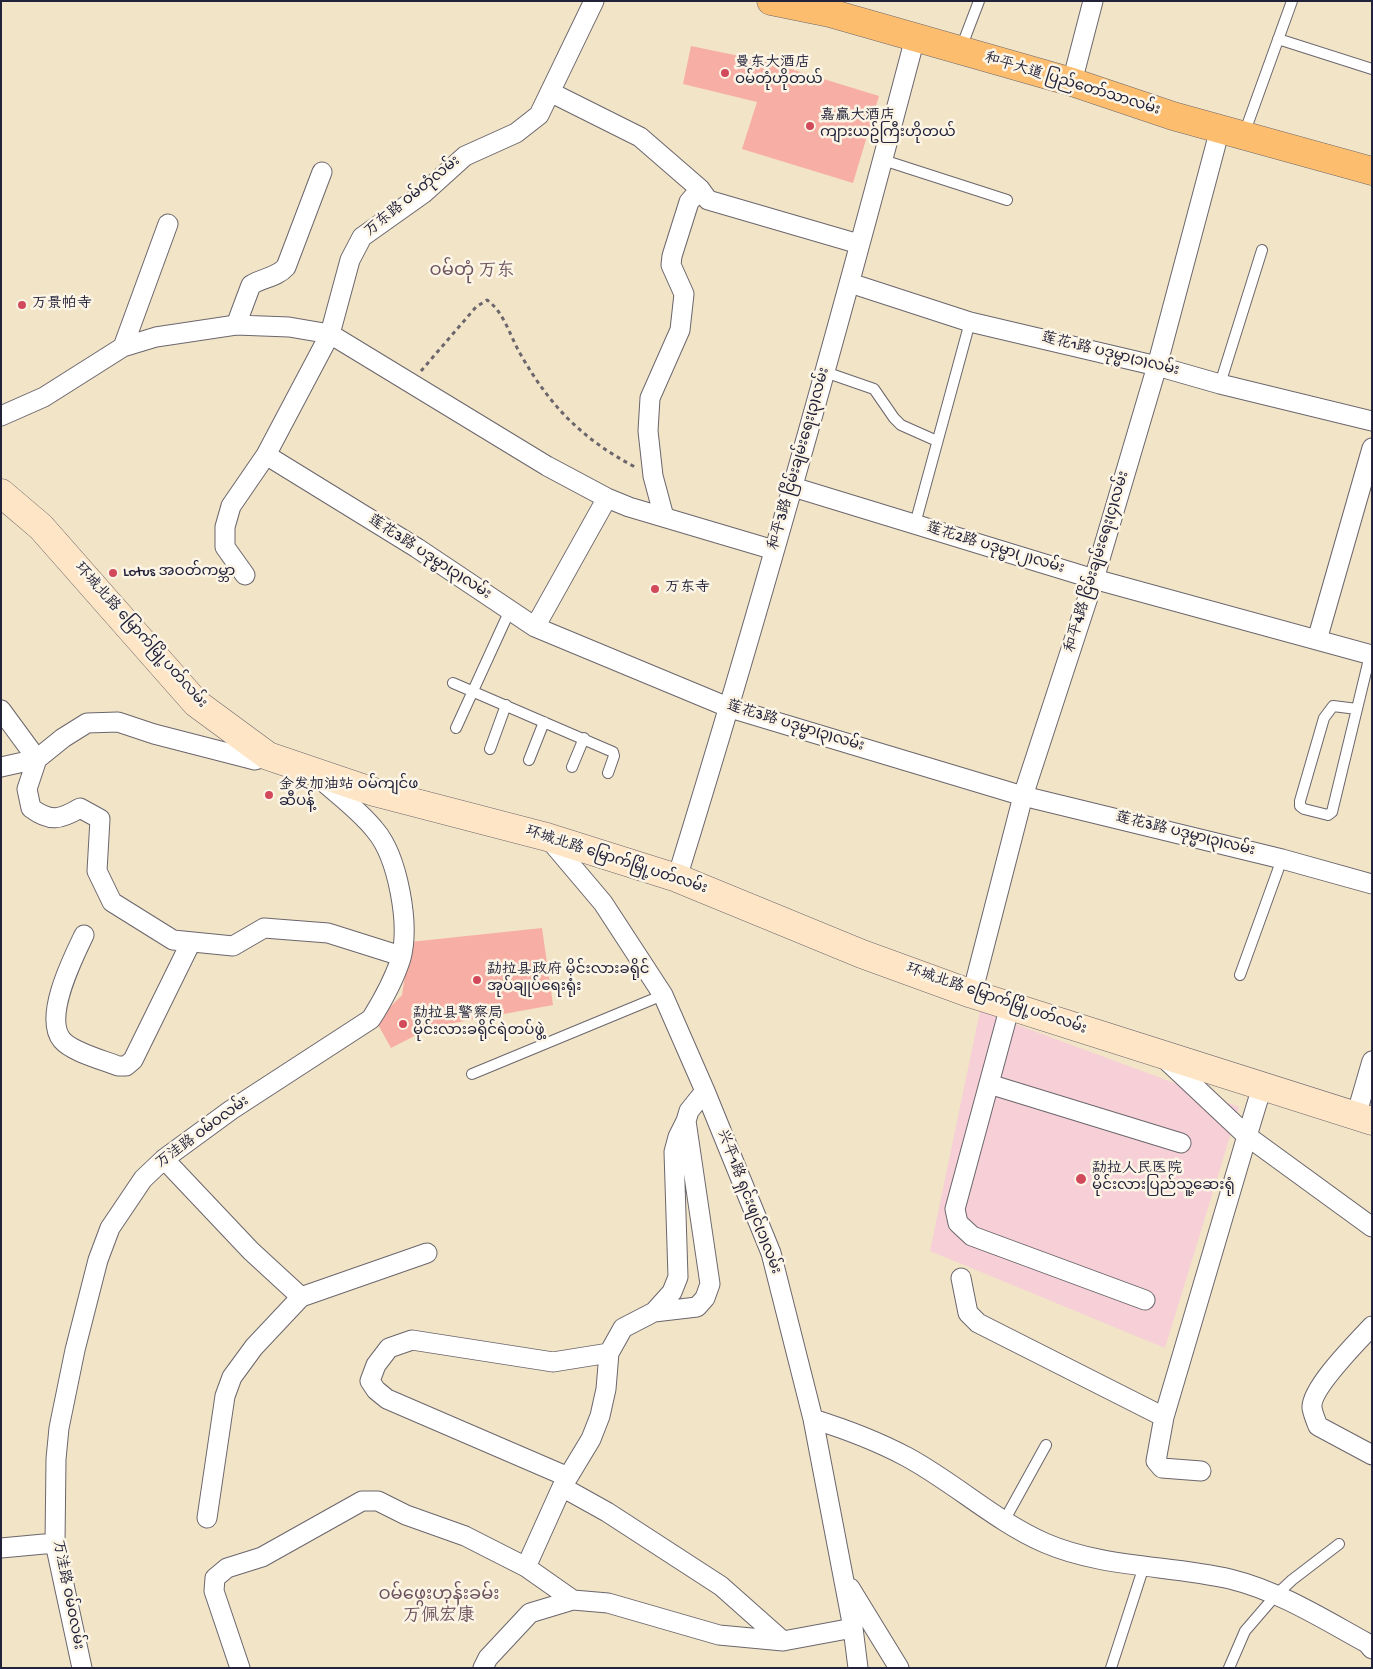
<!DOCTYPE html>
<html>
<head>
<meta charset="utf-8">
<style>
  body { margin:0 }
  #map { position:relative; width:1373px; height:1669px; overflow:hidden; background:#f2e4c7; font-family:"Gochi Hand",sans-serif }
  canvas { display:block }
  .frame { position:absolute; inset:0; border:2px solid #22223b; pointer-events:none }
</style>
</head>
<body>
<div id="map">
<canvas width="1373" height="1669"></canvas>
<div class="frame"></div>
</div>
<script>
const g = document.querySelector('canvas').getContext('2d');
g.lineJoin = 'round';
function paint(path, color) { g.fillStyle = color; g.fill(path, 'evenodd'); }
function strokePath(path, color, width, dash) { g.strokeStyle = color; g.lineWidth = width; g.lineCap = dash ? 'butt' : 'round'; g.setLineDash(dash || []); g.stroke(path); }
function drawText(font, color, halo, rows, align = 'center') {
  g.font = font + ' "Gochi Hand","LXGW WenKai TC","Noto Sans Myanmar",sans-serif'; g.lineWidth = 5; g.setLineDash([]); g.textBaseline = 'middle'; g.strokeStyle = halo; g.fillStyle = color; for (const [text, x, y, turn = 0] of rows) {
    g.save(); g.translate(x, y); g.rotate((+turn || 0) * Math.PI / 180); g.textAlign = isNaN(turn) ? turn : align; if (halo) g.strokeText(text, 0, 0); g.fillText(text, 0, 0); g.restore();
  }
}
paint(new Path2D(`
  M980 1011 1239 1107 1165 1348 930 1251Z`), '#f6cfd7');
paint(new Path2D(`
  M691 46 768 62 879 96 853 183 742 149 757 102 683 84Z
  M542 928 553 1005 432 1027 391 1048 376 1021 402 995 410 942Z`), '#f7aea5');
const lane = new Path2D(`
  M1278 39 1372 69
  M961 48 979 1
  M1244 134 1292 1
  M883 160 1007 200
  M825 372 874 389 894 418 901 425 937 441
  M1220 384 1262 250
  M915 524 970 322
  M453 683 613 752 614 756 608 773
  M1357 709 1333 706 1324 718 1300 801V806L1304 809 1328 815 1332 812 1371 651
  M456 728 510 610
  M490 749 506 705
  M529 760 544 722
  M572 767 584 738
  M1240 975 1282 859
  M472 1074 663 995
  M1004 1521 1046 1445
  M1111 1668 1144 1566
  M1229 1668 1245 1631 1276 1595 1292 1580 1339 1544`);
const street = new Path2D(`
  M1072 82 1093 1
  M550 92 640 137 700 189 708 200 859 244
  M850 283 970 322 1157 366 1220 384 1372 421
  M236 325 251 285C264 277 276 278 286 267L322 172
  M123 347 168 224
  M1 416 44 397 123 347 156 337 236 325 289 327 330 334 350 260 362 237 424 193 465 156 516 133 539 115 594 1
  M266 455 417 548 535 627 730 708 1023 796 1282 859 1372 884
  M793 487 1094 579 1372 655
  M664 517 653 476 648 431 650 398 680 330 684 294 671 265 672 256 689 202 700 189
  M245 575 225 547V527L231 506 266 455 330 334 547 466 607 498 629 507 774 550
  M535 627 607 498
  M1317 640 1372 448
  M1 710 37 759 63 738 87 723 118 722 154 734 255 760 268 756
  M1 767 37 759 27 789 31 808C50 822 60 820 80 808L100 819 97 871 112 902 173 940 233 946 264 928 328 933 401 956
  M548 838 603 903 663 995 705 1091 771 1253 813 1419 853 1628 858 1668
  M677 878C763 600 841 319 915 38
  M84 935C73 958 43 1017 62 1040 72 1052 103 1060 118 1066H126L133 1060 191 942
  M972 994 1023 796 1094 579 1157 366 1220 129
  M1010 1006 955 1209 958 1223 972 1236 1145 1300
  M1163 1057 1247 1136 1164 1417 1156 1461 1162 1468 1201 1471
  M989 1084 1181 1143
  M1262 1087 1247 1136 1372 1227
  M705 1091 689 1111 686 1121 710 1284 705 1298 697 1307 654 1312 623 1328 609 1353 606 1389 600 1416 591 1439 562 1487 607 1512 721 1586 783 1641
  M1356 1116 1372 1061
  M164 1159 251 1251 301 1297
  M961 1278 968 1313 978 1323 1164 1417
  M654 1312 672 1292 678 1277 674 1152 678 1137 686 1121
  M1372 1326C1358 1341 1310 1389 1312 1408 1313 1414 1316 1421 1318 1426L1372 1455
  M813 1419C845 1429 877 1441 907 1457 955 1483 995 1521 1045 1543 1103 1568 1169 1565 1230 1579 1279 1591 1323 1619 1367 1643L1372 1649
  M568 1477 387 1399 376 1390 370 1381 376 1365 389 1348 412 1340 553 1362 609 1353
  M207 1518 225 1396 232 1377 254 1347 301 1297 427 1253
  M1 1548 55 1543
  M526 1567 562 1487
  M850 1588 899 1668
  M82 1668 55 1543 56 1459 59 1428 75 1350 98 1260 110 1228 143 1179 164 1159 231 1110 371 1019C383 1000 394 980 401 958 410 924 398 857 375 830 359 810 338 795 319 778
  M240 1668 214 1591 215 1578 227 1568 262 1557 362 1501H378L406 1515 465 1536 526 1567 573 1600
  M483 1668 488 1658 530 1613 573 1600 608 1603 719 1635 783 1641 853 1628`);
const secondary = new Path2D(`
  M1 493 41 527 196 703 268 756 374 792 547 837 677 878 862 954 972 994 1372 1121`);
const highway = new Path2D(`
  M771 1 830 13 1072 82 1173 116 1372 171`);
strokePath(lane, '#6b666c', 12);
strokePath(street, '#6b666c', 21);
strokePath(secondary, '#6b666c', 29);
strokePath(highway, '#6b666c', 29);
strokePath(new Path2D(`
  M421 371 476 307 487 300C505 313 510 337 521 355 550 406 582 439 635 467`), '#6b666c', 3, [4, 4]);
strokePath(lane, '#fff', 10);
strokePath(street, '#fff', 19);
strokePath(secondary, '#fee5c5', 28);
strokePath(highway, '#fcbd6e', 28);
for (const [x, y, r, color] of [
  [725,73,5,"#d1495b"],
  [810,126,5,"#d1495b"],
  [22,305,5,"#d1495b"],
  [113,573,5,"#d1495b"],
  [655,589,5,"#d1495b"],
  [269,795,5,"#d1495b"],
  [477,980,5,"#d1495b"],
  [403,1024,5,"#d1495b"],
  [1081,1179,6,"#d1495b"]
]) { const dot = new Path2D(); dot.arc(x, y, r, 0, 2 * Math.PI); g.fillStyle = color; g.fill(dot); strokePath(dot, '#fcf5e5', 2); }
drawText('15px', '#22223b', '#fcf5e5', [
  ["曼东大酒店",735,64],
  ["ဝမ်တုံဟိုတယ်",735,81],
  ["嘉赢大酒店",820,117],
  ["ကျားယဥ်ကြီးဟိုတယ်",820,134],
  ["万景帕寺",32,305],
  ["Lotus အဝတ်ကမ္ဘာ",123,573],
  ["万东寺",665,589],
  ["金发加油站 ဝမ်ကျင်ဖ",279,786],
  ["ဆီပန့်",279,803],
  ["勐拉县政府 မိုင်းလားခရိုင်",487,971],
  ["အုပ်ချုပ်ရေးရုံး",487,988],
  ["勐拉县警察局",413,1015],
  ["မိုင်းလားခရိုင်ရဲတပ်ဖွဲ့",413,1032],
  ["勐拉人民医院",1092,1170],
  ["မိုင်းလားပြည်သူ့ဆေးရုံ",1092,1187]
], 'left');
drawText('15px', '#22223b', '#fcf5e5', [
  ["和平大道 ပြည်တော်သာလမ်း",1072,85,17],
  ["万东路 ဝမ်တုံလမ်း",413,197,-39],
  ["莲花1路 ပဒုမ္မာ(၁)လမ်း",1110,355,14],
  ["和平3路 ငြိမ်းချမ်းရေး(၃)လမ်း",800,459,-74],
  ["莲花2路 ပဒုမ္မာ(၂)လမ်း",995,549,17],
  ["莲花3路 ပဒုမ္မာ(၃)လမ်း",429,558,33],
  ["和平4路 ငြိမ်းချမ်းရေး(၄)လမ်း",1098,562,-73],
  ["环城北路 မြောက်မြို့ပတ်လမ်း",140,636,48],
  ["莲花3路 ပဒုမ္မာ(၃)လမ်း",795,727,17],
  ["莲花3路 ပဒုမ္မာ(၃)လမ်း",1185,835,14],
  ["环城北路 မြောက်မြို့ပတ်လမ်း",616,861,18],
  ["环城北路 မြောက်မြို့ပတ်လမ်း",996,1000,19],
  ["万洼路 ဝမ်ဝလမ်း",203,1133,-36],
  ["兴平1路 ရှင်းဖျင်(၁)လမ်း",748,1202,69],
  ["万洼路 ဝမ်ဝလမ်း",67,1595,79]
]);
drawText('18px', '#6d5360', '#fcf5e5', [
  ["ဝမ်တုံ 万东",472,272],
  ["ဝမ်ဖွေးဟုန်းခမ်း",439,1596],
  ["万佩宏康",439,1617]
]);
</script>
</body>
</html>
